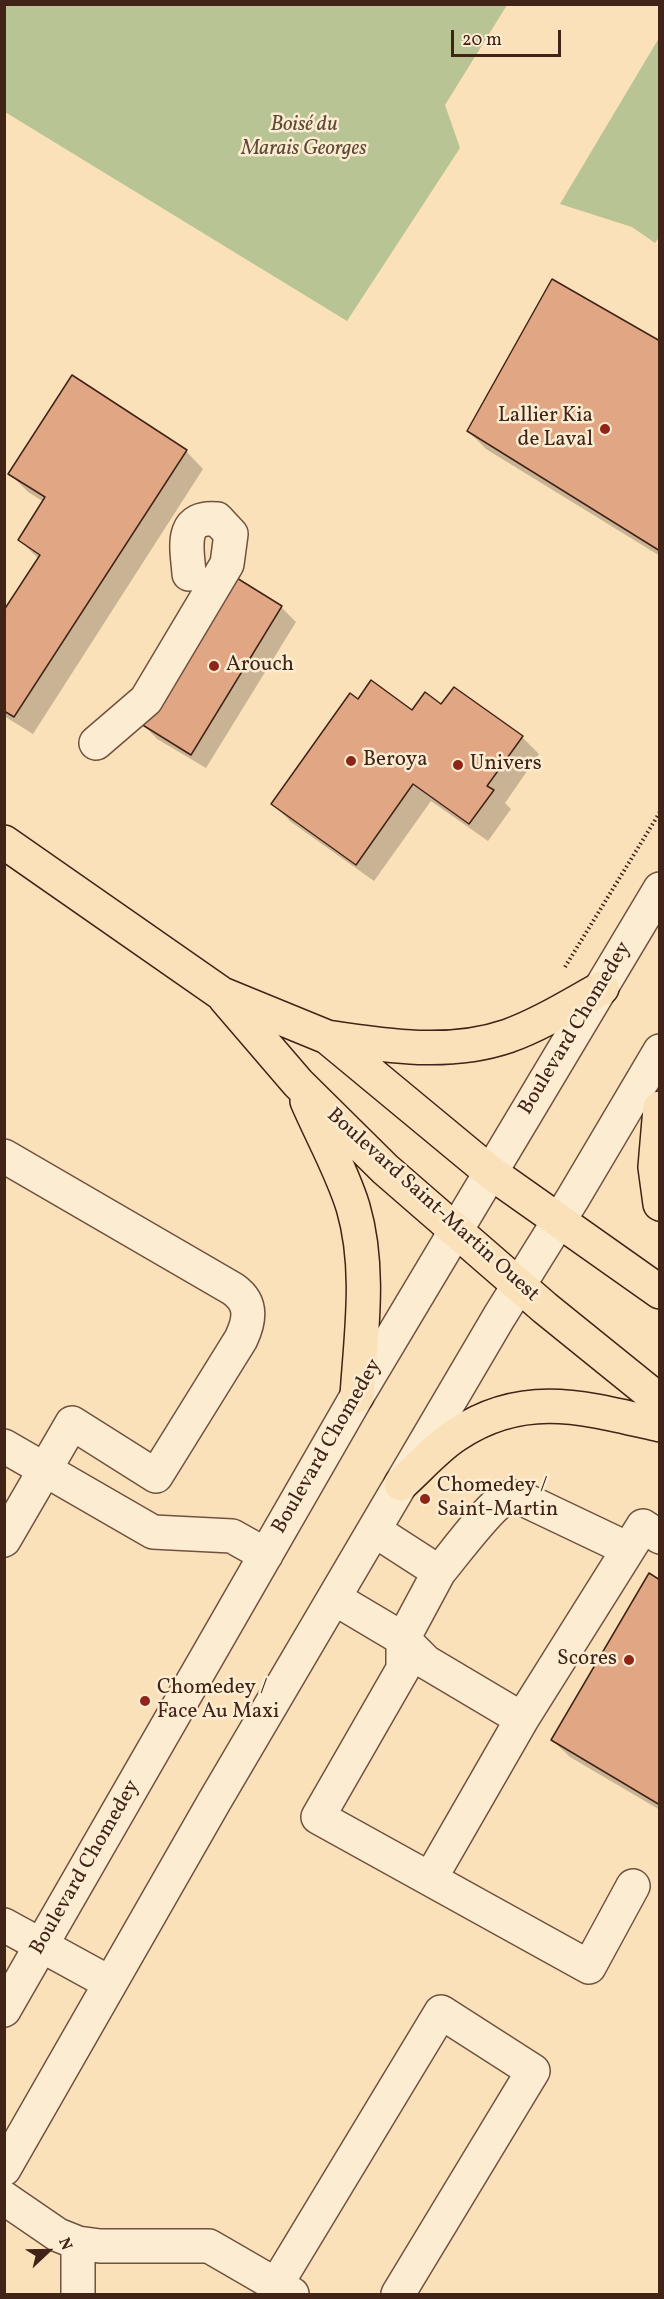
<!DOCTYPE html>
<html>
<head>
<meta charset="utf-8">
<style>
  body { margin:0 }
  #map { position:relative; width:664px; height:2299px; overflow:hidden; background:#fbe1b9; font-family:Vollkorn,serif }
  canvas { display:block }
  .frame { position:absolute; inset:0; border:6px solid #412318; pointer-events:none }
  .north { position:absolute; left:18px; top:2221px; width:60px; height:60px; -webkit-text-stroke:4px #fcecd2; paint-order:stroke; rotate:68deg; font-size:16px; font-weight:700; line-height:24px; text-align:center; color:#412318 }
  .north::after { content:''; display:block; margin:auto; width:21px; height:27px; background:#412318; clip-path:polygon(50% 0,100% 100%,50% 72%,0 100%) }
  .scale { position:absolute; left:451px; top:30px; width:110px; height:27px; box-sizing:border-box; border:3px solid #412318; border-top:0; padding-left:8px; font-size:18px; line-height:21px; white-space:nowrap; color:#412318; -webkit-text-stroke:4px #fcecd2; paint-order:stroke }
</style>
</head>
<body>
<div id="map">
<canvas width="664" height="2299"></canvas>
<div class="frame"></div>
<div class="north">N</div>
<div class="scale">20 m</div>
</div>
<script>
const g = document.querySelector('canvas').getContext('2d');
g.lineJoin = 'round';
function paint(path, color) { g.fillStyle = color; g.fill(path, 'evenodd'); }
function strokePath(path, color, width, dash) { g.strokeStyle = color; g.lineWidth = width; g.lineCap = dash ? 'butt' : 'round'; g.setLineDash(dash || []); g.stroke(path); }
function drawText(font, color, halo, rows, align = 'center') {
  g.font = font + ' Vollkorn,serif'; g.lineWidth = 5; g.setLineDash([]); g.textBaseline = 'middle'; g.strokeStyle = halo; g.fillStyle = color; for (const [text, x, y, turn = 0] of rows) {
    g.save(); g.translate(x, y); g.rotate((+turn || 0) * Math.PI / 180); g.textAlign = isNaN(turn) ? turn : align; if (halo) g.strokeText(text, 0, 0); g.fillText(text, 0, 0); g.restore();
  }
}
paint(new Path2D(`
  M4 5 5 4 507 5 445 105 460 148 347 321 5 112Z
  M659 38 660 236 655 243 632 227 560 204Z`), '#b8c494');
paint(new Path2D(`
  M660 342V556L486 449 468 431Z
  M186 451 203 469 33 734 4 716V612L39 559 19 540 44 502 28 492 10 474Z
  M281 607 296 622 206 768 157 739 143 724Z
  M358 701 413 712 442 706 522 737 539 754 505 803 511 809 488 841 431 801 374 881 291 822 273 804Z
  M660 1581V1810L570 1757 552 1740Z`), '#0003');
const building = new Path2D(`
  M552 279 660 341V551L467 431Z
  M72 375 187 450 14 717 4 711V610L40 555 18 540 45 497 8 474Z
  M232 575 282 606 191 755 141 724Z
  M371 680 412 710 425 692 441 704 454 687 523 736 487 786 494 790 469 824 413 784 356 865 271 804 350 693 358 699Z
  M649 1573 660 1580V1805L551 1740Z`);
paint(building, '#e1a784');
strokePath(building, '#412318', 1.5);
const minor = new Path2D(`
  M96 743 146 700 227 564 231 534 217 519C177 515 188 552 189 574
  M4 1156 233 1289C253 1303 250 1320 241 1339L156 1476 72 1423 4 1540
  M4 1446 153 1532 232 1536 266 1555
  M439 1572C454 1554 485 1512 502 1500 510 1495 517 1497 525 1500L628 1549
  M334 1598 403 1639 439 1572 374 1530
  M403 1639V1669L318 1817 430 1879 522 1719
  M403 1639 426 1662 522 1719 643 1526 660 1537
  M430 1879 589 1967 633 1886
  M4 1925 110 1983
  M4 2010 357 1396 660 889
  M4 2169 214 1802 499 1317 573 1198 660 1051
  M4 2198 58 2235 78 2243 100 2246H209L292 2294
  M78 2243V2294
  M276 2285 441 2012 533 2071 398 2294`);
const major = new Path2D(`
  M4 842 222 994 327 1037 490 1172 660 1292
  M225 998 298 1083 385 1169 545 1308 660 1401
  M327 1037C386 1046 450 1056 508 1036 541 1024 571 1005 602 988
  M307 1101C322 1136 342 1171 353 1207 371 1268 361 1334 357 1396
  M660 1108 655 1167 660 1204
  M401 1484C419 1468 436 1448 456 1435 524 1389 586 1408 660 1425`);
strokePath(minor, '#705240', 36);
strokePath(major, '#412318', 36);
strokePath(new Path2D(`
  M565 967 660 812`), '#412318', 4, [1.5, 3]);
strokePath(minor, '#fcecd2', 33);
strokePath(major, '#fbe1b9', 33);
for (const [x, y, r, color] of [
  [605,429,6,"#8f2418"],
  [214,666,6,"#8f2418"],
  [351,761,6,"#8f2418"],
  [458,765,6,"#8f2418"],
  [425,1499,6,"#8f2418"],
  [629,1660,6,"#8f2418"],
  [145,1701,6,"#8f2418"]
]) { const dot = new Path2D(); dot.arc(x, y, r, 0, 2 * Math.PI); g.fillStyle = color; g.fill(dot); strokePath(dot, '#fcecd2', 2); }
drawText('italic 21px', '#5f4b37', '#fcecd2', [
  ["Boisé du",304,126],
  ["Marais Georges",304,150]
]);
drawText('21px', '#412318', '#fcecd2', [
  ["Lallier Kia",593,417,"right"],
  ["de Laval",593,441,"right"],
  ["Arouch",226,666],
  ["Beroya",363,761],
  ["Univers",470,765],
  ["Chomedey /",437,1487],
  ["Saint-Martin",437,1511],
  ["Scores",617,1660,"right"],
  ["Chomedey /",157,1689],
  ["Face Au Maxi",157,1713]
], 'left');
drawText('21px', '#412318', '#fcecd2', [
  ["Boulevard Chomedey",576,1029,-59],
  ["Boulevard Saint-Martin Ouest",432,1206,42],
  ["Boulevard Chomedey",328,1447,-60],
  ["Boulevard Chomedey",86,1868,-60]
]);
</script>
</body>
</html>
